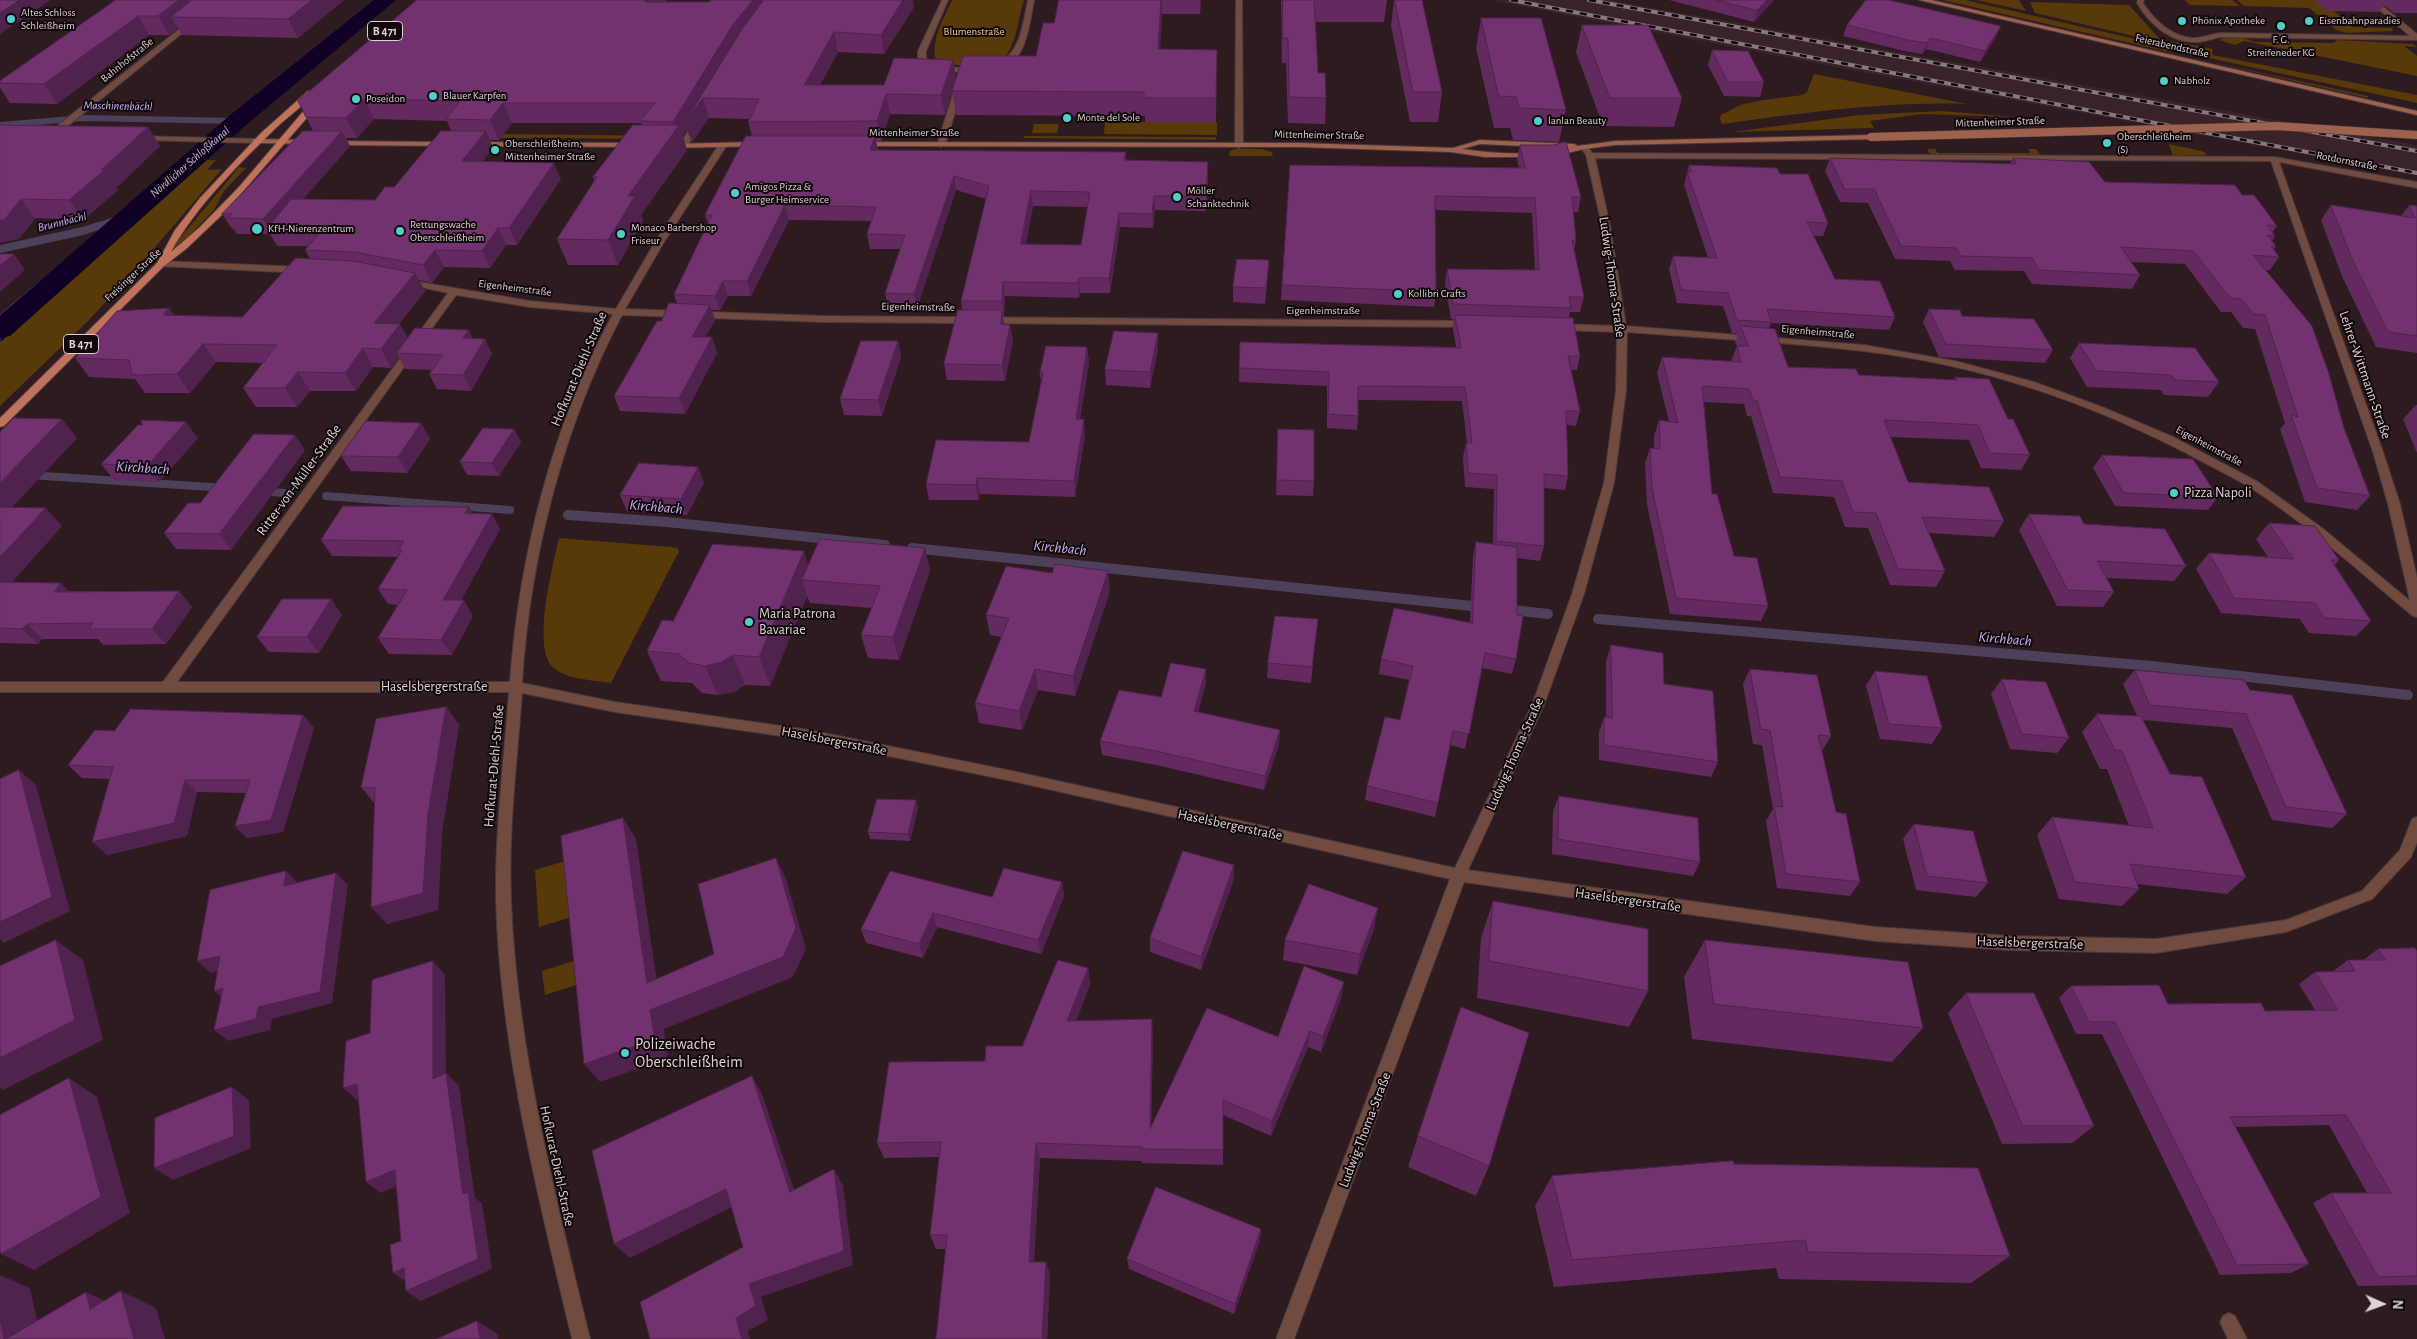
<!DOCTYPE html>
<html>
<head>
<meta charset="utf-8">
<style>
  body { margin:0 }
  #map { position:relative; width:2417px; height:1339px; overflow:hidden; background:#2d1b20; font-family:"Alegreya Sans",sans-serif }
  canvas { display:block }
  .north { position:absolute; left:2357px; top:1279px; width:50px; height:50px; -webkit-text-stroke:4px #10080a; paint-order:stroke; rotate:92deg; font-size:14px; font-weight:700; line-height:20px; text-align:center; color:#ded2d4 }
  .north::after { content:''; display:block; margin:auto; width:18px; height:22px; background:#ded2d4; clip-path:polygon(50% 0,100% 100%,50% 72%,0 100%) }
</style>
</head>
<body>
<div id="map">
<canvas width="2417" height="1339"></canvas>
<div class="north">N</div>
</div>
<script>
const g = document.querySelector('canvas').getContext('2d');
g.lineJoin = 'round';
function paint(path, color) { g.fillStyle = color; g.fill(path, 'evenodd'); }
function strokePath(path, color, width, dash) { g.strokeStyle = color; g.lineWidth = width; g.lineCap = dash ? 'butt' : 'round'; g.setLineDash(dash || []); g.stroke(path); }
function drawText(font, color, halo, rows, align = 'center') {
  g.font = font + ' "Alegreya Sans",sans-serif'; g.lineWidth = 4; g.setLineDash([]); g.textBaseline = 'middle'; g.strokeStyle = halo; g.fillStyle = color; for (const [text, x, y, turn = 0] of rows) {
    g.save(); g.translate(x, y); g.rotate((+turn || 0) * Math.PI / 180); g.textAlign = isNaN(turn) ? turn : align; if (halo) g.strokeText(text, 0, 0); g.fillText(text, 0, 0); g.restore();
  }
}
paint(new Path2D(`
  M1490 0H1609L2417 145V175L1841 68Z`), '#3a2328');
paint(new Path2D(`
  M952 0H1024C1019 16 1017 38 1008 53 997 68 948 69 935 58 932 37 944 18 952 0Z
  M1942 0H1965L2148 42 2174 53Z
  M1976 0H2019L2026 11Z
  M2185 0H2232L2240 6 2190 5Z
  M2237 0H2314L2334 11 2353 27 2392 28 2393 31 2347 33 2336 30 2309 8 2244 6Z
  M2030 2 2129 5 2166 46 2155 41 2035 13Z
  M2224 38H2243L2254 42 2334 43 2337 40 2413 44 2417 47 2404 46 2417 56V76L2314 55 2306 59 2283 55 2290 50 2244 41 2235 45 2219 40Z
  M2170 41 2213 49 2212 55 2417 95V103L2177 51Z
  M2194 58 2368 96V98Z
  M1814 74 1967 104C1884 101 1804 113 1722 124L1720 119 1721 115 1740 105 1763 100 1803 95 1807 92Z
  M1942 111 2014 117 1922 114 1870 121 1874 128 1732 132 1860 115Z
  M1105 122H1217V135L1104 134Z
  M1034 124H1059L1057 133H1032Z
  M499 134 677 136 675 139 495 138Z
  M1024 136 1216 137V140L1023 138Z
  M2169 144 2201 151 2206 153 2205 155 2173 156Z
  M1235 149H1261L1272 152 1273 156H1229L1230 151Z
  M1927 149H1935L1938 153H2031L2028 149H2036L2041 156 1930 155Z
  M194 160H216L207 170 222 169 145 259 88 321 0 406V343L67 282 55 281Z
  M239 167 246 168 224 191 214 210 178 247H175V244Z
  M559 538 671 547 677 548 679 551 611 683C593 680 570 680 555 669 530 651 553 565 559 538Z
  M575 858 581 914 539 927 535 870Z
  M587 957 589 981 545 995 542 971Z`), '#583909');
const water = new Path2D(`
  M41 281H67L0 343V315Z`);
paint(water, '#0f0226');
strokePath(water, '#4d405a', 1);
strokePath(new Path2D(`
  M0 125 84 118 237 121
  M94 227 128 215`), '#4d405a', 6);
strokePath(new Path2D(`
  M0 249 83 231 98 226
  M28 475 226 488
  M260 491 284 493
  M326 496 510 510`), '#4d405a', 8);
strokePath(new Path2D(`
  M568 515 667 522 885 545
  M912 548 1482 607
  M1504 609 1548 614
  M1598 619 2152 666 2408 695`), '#4d405a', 10);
paint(new Path2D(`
  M374 0H396L245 126 10 336 0 338V316L229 116Z`), '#0f0226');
const minor = new Path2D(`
  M216 0H223L53 138H47V134Z
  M942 0H948L926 51V58L939 67 964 68 968 70 945 145 941 147 937 145 960 72 934 71 918 59V51Z
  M1028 0H1034C1031 17 1025 69 1000 67V63C1021 50 1023 23 1028 0Z
  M1236 0H1242L1243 146 1239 148 1235 146Z
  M2138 0H2144L2143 3C2154 20 2172 37 2193 38 2202 38 2211 34 2220 33L2410 36 2368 0H2375L2417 34V40L2220 37C2211 39 2202 43 2193 42 2168 41 2149 23 2137 3Z
  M695 119 702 121 686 148H680L679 146Z
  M136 136 256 139 260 141 256 143 139 140 135 138Z
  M720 143 727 145 664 242 625 309 823 316 1470 321 1475 324 1470 327 823 322 622 315C563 427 530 557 522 683L615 702 809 730 1012 771 1455 868 1532 705 1572 594 1604 483 1616 390 1617 332 1560 330 1555 327 1560 324 1617 326 1602 226 1586 155 1580 147 1581 145H1587L1592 153 2274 157 2417 182V188L2279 162 2383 452 2400 504 2417 578V617L2413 616C2360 572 2308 525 2251 488 2236 479 2220 471 2205 463 2100 406 1983 365 1863 351 1785 342 1705 338 1627 332L1626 390 1614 483 1584 594 1544 705 1468 870 1875 927 2010 936 2156 939 2286 920 2362 891 2400 850 2412 819 2417 817V842L2411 857 2372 899 2286 932 2156 953 2010 950 1875 941 1464 882 1294 1339H1276L1450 879 1012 781 809 740 615 712 522 693C517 762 508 831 511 901 517 1049 555 1195 590 1339H572C538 1195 500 1048 496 899 495 830 504 761 509 692H0V682H163L448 293 402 283V279L530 301 616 309 655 242ZM1595 158 2271 161 2373 452 2388 504 2410 601 2322 528 2258 482 2171 436 2102 407 2034 382 1955 361 1864 345 1626 326 1610 226ZM456 295 530 307 613 314C552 426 519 556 510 682H177Z
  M161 261 303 267 308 270 303 273 158 266V262Z
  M2229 1313 2235 1316 2247 1339H2228L2220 1322 2223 1316Z`);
const secondary = new Path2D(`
  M1919 0H1931L2417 111V115Z
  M1871 135H1874V139L1615 145 1584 149 1551 157H1485L1451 152 1299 147 860 146 856 144 860 142 1299 143 1453 148 1480 140 1574 144 1578 146 1615 141ZM1480 144 1569 148C1535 156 1496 154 1462 149Z
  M253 139 307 140 311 142 307 144 256 143H253Z
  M329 141 447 142 451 144 447 146 332 145 328 143Z
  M472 142 635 143 639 145 635 147 475 146 471 144Z
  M757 142 761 144 760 146 670 148 666 146 670 144Z`);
const primary = new Path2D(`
  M308 91 315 93C304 105 290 115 278 126 241 162 195 207 171 252L200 227 239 187 312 101H318V105L226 211 186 249 164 266 4 426 0 427V418L157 263 175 230 200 198 261 133Z`);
strokePath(minor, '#49383d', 2);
strokePath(secondary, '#49383d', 2);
strokePath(primary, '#49383d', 2);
paint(minor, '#714b3f');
paint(secondary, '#9d614e');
paint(primary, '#c0725a');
const rail = new Path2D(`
  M1511 0 2417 173
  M1589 0 2417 151`);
strokePath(rail, '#87787c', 4);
strokePath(rail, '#10080a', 2.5, [7]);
const secondaryBridge = new Path2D(`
  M1871 137 2276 126 2417 135`);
strokePath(secondaryBridge, '#49383d', 9, []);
strokePath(secondaryBridge, '#9d614e', 8);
paint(new Path2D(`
  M116 0H344L298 38 182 35 178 28 169 35H149L57 104 10 103 0 88V81Z
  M1059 0H1201L1200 14H1162L1160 49 1217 50 1216 122H1145V116L956 115 952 91 1036 56 1054 23Z
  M1281 0H1387L1384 22H1316L1318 73 1326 98 1325 124 1288 123 1286 63H1282Z
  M1394 0H1422L1442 92 1438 122H1410L1391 26Z
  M1669 0H1774L1754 22Z
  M2314 0H2417V13H2394L2384 5 2379 12 2327 11Z
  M665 2 914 7 884 54 838 52 820 85H884L953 60 956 79 945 115 890 114 881 142H876L878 150 1126 152V160L1208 176 1206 211 1155 210 1153 228 1120 227 1110 293H1080L1079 298 1005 296 1004 316H1002L1004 325H1010L1013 341 1005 381 947 380 944 364 962 310 961 301 986 199 956 190 917 308 888 307 885 293 900 249H870L867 234 871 221 789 220 751 296H728L720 310H711L715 320 705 337H712L717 353 685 414 620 411 614 396 661 321 677 304 674 294 708 223 705 215 752 136 748 122 749 119 709 118 692 142 687 129 683 136 687 150 641 215 643 221 618 265H568L557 239 594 181 593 177 642 125 641 123H512L499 140H490L493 148 482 162 561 179 517 245H506L490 268 444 267 432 283 419 280 425 291 399 324 408 338 485 339 492 354 471 391 437 389 429 374 432 370 405 369 399 357 391 368 373 367 356 391H310L297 407H256L243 388 263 363 216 362 190 393H145L135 379 89 377 75 358 169 308 174 316 242 317 310 259 305 250 308 246H277L270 234H237L234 229H232L222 214 313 131 306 117ZM374 119 447 121 451 131 394 187 375 200 303 199 350 146 346 138H357ZM1033 206 1088 207 1081 245 1026 244Z
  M1481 18 1566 110 1559 142 1513 140 1510 128H1494L1476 48Z
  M1582 25 1682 98 1674 127 1603 126 1576 52Z
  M1847 25 1996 37 1980 62 1926 49 1922 54 1904 51 1843 36Z
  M1712 50 1764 82 1760 97 1724 96 1708 65Z
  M0 125 148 127 160 146 116 188 118 190 83 220 35 218 19 239Z
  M1520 145 1581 197 1578 212H1573L1576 241 1574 250 1584 297 1580 312H1570L1569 318 1580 356 1577 370H1571L1580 411 1576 426 1567 425 1568 476 1565 490 1544 488V546L1540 561 1517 558 1516 659 1512 674 1482 668 1465 749 1450 745 1435 817 1365 800 1367 786 1400 720 1409 680 1379 674 1381 659 1470 622 1473 557 1476 542 1493 544 1494 489 1465 487 1463 457 1466 443H1467L1462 401 1358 400V416L1357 430 1327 428V386L1239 382 1240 342 1456 347 1453 329 1454 319H1451L1445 284 1447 269 1535 270 1532 213 1435 210 1436 292 1434 307 1281 300 1290 165 1519 168 1517 159Z
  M1830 158 2010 164 2013 158 2105 182 2242 195 2277 226 2272 233 2275 236 2272 241 2276 246 2274 249 2279 257 2270 270H2266L2344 428 2370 496 2357 510 2305 502 2280 429 2285 423 2255 329 2243 328 2231 312H2221L2185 264 2131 262 2140 275 2132 289 2032 284 2024 271 1955 270 1950 261 1895 259 1868 203 1840 202 1825 171Z
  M1689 165 1780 174 1828 223 1823 236H1813L1835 279 1895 317 1889 330 1771 323 1769 328 1788 367 1859 375 1954 380 1955 377 2008 419 2030 455 2021 470 1981 468 1969 440 1890 437 1908 482 2004 521 1994 537 1929 533 1945 571 1936 587 1890 585 1868 528 1845 527 1834 497 1773 493 1751 416H1747L1744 404 1704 402 1712 494 1734 556 1768 606 1761 621 1670 614 1647 505 1645 464 1650 448 1654 449V436L1659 420 1669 422 1657 373 1662 357 1731 361 1737 346 1735 342 1738 334 1732 333 1723 306 1677 303 1669 269 1673 256 1708 258 1684 185Z
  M2331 205 2401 216 2409 205 2417 206V353L2376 347 2342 276 2321 220Z
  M1268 275 1265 304 1233 302V287Z
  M1929 309 1962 316 2053 350 2045 363 1939 357 1923 322Z
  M898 341 901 357 882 416 844 415 840 399Z
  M2079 343 2219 382 2208 397 2164 395 2161 390 2087 387 2070 358Z
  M1087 347 1089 363 1080 419 1085 435 1075 497 980 494 978 500H929L926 484 1029 442 1041 382 1040 373Z
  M1158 349 1150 388 1106 385 1105 370Z
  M2416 405H2417V453L2403 419Z
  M421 423 430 439 407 473 351 471 341 456Z
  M514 429 521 442 499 476 467 475 460 462Z
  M1278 429 1314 481 1313 496 1276 495Z
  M0 432 77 438 12 507 62 526 12 582 69 591H179L192 607 166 644 103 645 98 639H42L38 644 0 643Z
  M198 438 159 482 114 480 101 464Z
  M305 450 231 550 176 549 164 533 200 503Z
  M2102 455 2218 497 2208 510 2115 506 2093 468Z
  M698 467 704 483 687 515 627 511 620 495Z
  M472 513 500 529 461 600 473 616 452 655 389 654 378 638 398 605 388 604 378 589 398 557 332 556 321 540Z
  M2029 514 2084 524 2186 566 2174 581 2107 578 2114 592 2103 607 2057 606 2019 530Z
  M2269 523 2339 560 2335 565 2371 621 2356 636 2309 633 2300 619 2221 613 2196 569 2209 553 2268 557 2256 539Z
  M925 548 930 571 899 660 868 658 861 635 872 608 810 603 807 596 770 686 745 685 734 692 718 695 702 693 692 683 661 681 647 651 673 621 809 566Z
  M1110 591 1075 696 1038 690 1022 730 979 723 975 703 1002 637 990 635 986 615Z
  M331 599 342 615 319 653 269 652 257 637Z
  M1316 635 1311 683 1267 678 1268 663Z
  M1611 645 1664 684 1718 762 1711 777 1599 760V732L1604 717H1606V661Z
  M1206 669V683L1198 712 1279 744 1264 790 1156 765 1102 755 1100 741 1161 697Z
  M1750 669 1831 736 1822 751 1836 812 1860 882 1850 896 1777 888 1766 821 1773 809 1762 745 1753 744 1743 684Z
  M2135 670 2250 690 2347 814 2332 828 2272 820 2232 728 2143 720 2170 774 2246 877 2227 894 2137 884 2139 889 2122 906 2059 899 2037 835 2052 817 2129 826 2107 769H2100L2082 732 2097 714 2137 716 2123 684Z
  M1875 671 1942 728 1932 744 1880 739 1866 686Z
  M2002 679 2069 738 2057 753 2010 749 1991 694Z
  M446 707 459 725 442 832 438 910 387 924 375 804 361 787Z
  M303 715 314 728 283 832 247 838 235 826 246 793 197 792 187 836 107 855 109 779 82 778 68 765 114 731Z
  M1559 796 1700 862 1693 876 1552 854 1553 811Z
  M916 800 918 808 910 841 870 839 868 832Z
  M1914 824 1988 883 1976 897 1916 890 1903 839Z
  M1234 865V879L1201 970 1150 952V938Z
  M1062 882 1064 896 1041 954 937 927 923 958 866 943 861 929 992 897Z
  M1493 901 1648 991 1629 1027 1477 998 1481 938Z
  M1374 929 1357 975 1283 960 1285 940Z
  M1705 940 1923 1028 1892 1062 1692 1039 1684 977Z
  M2378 949 2417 951V1285L2358 1286 2313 1203 2331 1193H2367L2329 1125 2235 1127 2309 1264 2291 1273 2220 1275 2102 1034H2076L2059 998 2071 986 2168 1004 2265 1011 2315 1010 2299 984 2315 972H2332L2348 960H2363Z
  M1088 968 1090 985 1076 1020 1153 1036 1151 1126 1278 1037 1341 999 1321 1052 1308 1047 1271 1136 1223 1115V1165L1142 1163V1161L1040 1158 1034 1262H1046L1050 1275 1047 1339H936L946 1249H936L930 1235 939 1157 884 1158 877 1143 985 1061 1022 1046Z
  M1966 993 2094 1126 2072 1143 2002 1144 1948 1013Z
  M1418 1136 1489 1166 1476 1196 1408 1167Z
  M1734 1164 2010 1256 1971 1283 1779 1279 1776 1268 1554 1287 1535 1206 1552 1176Z
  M1261 1229 1260 1240 1234 1314 1129 1269 1127 1259Z`), '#622a5f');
paint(new Path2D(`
  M20 0H51L0 34V13Z
  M179 0H214L171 17 178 28 169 35 158 16Z
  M312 0H344L298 38 288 19Z
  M646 0H667L651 21 645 2Z
  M753 0H773L703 98 709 118 692 142 687 129 683 136 687 150 641 215 643 221 618 265 608 240 628 196 675 130 673 122 732 26Z
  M903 0H913L914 7 884 54 881 35Z
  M1161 0H1162V14L1159 73 1158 49Z
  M1200 0H1201L1200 14Z
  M1767 0H1774L1754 22 1757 10Z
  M138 16 149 35 57 104 44 84Z
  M2001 26 1996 37 1980 62 1985 51Z
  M834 32 838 52 809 105 804 85Z
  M1930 38 1926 49 1922 54 1927 43Z
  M953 60 956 79 945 115 941 95Z
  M886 94 890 114 881 142 877 121Z
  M364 99 374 119 357 138 346 118Z
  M503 103 512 123 499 140 490 120Z
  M148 127 160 146 116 188 118 190 83 220 69 200Z
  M342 131 350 146 277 229H269L263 219Z
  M486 131 493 148 470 178 462 161Z
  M875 136 878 150 873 164 870 150Z
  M1208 162V176L1206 211V196Z
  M554 163 561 179 517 245 509 228Z
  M954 176 956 190 917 308 914 294Z
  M1031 191 1033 206 1023 258 1021 244Z
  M1154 196 1155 210 1153 228 1152 214Z
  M21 199 35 218 19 239 0 243V220Z
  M785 205 789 220 751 296 747 281Z
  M1119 213 1120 227 1110 293 1109 278Z
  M498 228 506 245 490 268 482 251Z
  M435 250 444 267 432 283 423 265Z
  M14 254 25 270 0 292V266Z
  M1269 260 1268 275 1265 304 1266 288Z
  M415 273 425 291 385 341 374 323Z
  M1079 278 1080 293 1079 298 1078 283Z
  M723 281 728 296 720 310 715 296Z
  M1003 282 1005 296 1004 316 1002 301Z
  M710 305 715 320 697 353 692 337Z
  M169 308 182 326 163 315Z
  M1002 310 1004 325 1001 324Z
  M400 324 410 342 397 353 399 357 391 368 381 349Z
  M1010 325 1013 341 1005 381 1002 365Z
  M469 330 476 346 463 338Z
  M1158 333V349L1150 388V372Z
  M712 337 717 353 685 414 679 398Z
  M485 339 492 354 471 391 463 375Z
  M898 341 901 357 882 416 878 400Z
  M203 344 216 362 190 393 177 374Z
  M1087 347 1089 363 1077 435 1076 419Z
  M363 348 373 367 356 391 345 373Z
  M298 372 310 391 297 407 285 388Z
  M62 419 77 438 0 520V483Z
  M1084 419 1085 435 1075 497 1074 481Z
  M186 422 198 438 159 482 147 466Z
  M421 423 430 439 407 473 398 457Z
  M514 429 521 442 499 476 492 463Z
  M295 435 305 450 231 550 219 534Z
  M698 467 704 483 687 515 681 499Z
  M977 478 980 494 978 500 976 485Z
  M469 507 478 523 465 513Z
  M46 508 62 526 7 588 0 581V557Z
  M492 514 500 529 453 615 443 600Z
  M925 548 930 571 899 660 893 637Z
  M804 551 813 581 802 580 807 596 770 686 759 657Z
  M1108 571 1110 591 1075 696 1073 676Z
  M61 583 76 599 54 592Z
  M179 591 192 607 166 644 152 629Z
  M331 599 342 615 319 653 307 637Z
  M464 600 473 616 452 655 441 640Z
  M27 624 42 639 38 644 22 629Z
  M733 655 745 685 734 692 718 695 705 666Z
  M1035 669 1038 690 1022 730 1019 711Z
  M1206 669V683L1194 725V711Z
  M446 707 459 725 442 832 438 910 387 924 371 907 428 814Z
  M303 715 314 728 283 832 247 838 235 826Z
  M1280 730 1279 744 1264 790 1265 776Z
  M19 770 36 785 70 911 4 943 0 939V922Z
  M185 780 197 792 187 836 107 855 92 842Z
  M916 800 918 808 910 841 908 834Z
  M623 818 636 839 660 1003 647 983Z
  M776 858 786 879 806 949 793 977 664 1029 668 1058 600 1082 584 1064 650 1010 783 957Z
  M1234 865V879L1201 970V957Z
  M286 871 298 883 284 886Z
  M336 873 348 885 332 1003 272 1019 270 1030 228 1041 214 1030 258 1007Z
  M1062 882 1064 896 1041 954 1038 940Z
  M1378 908 1374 929 1357 975 1360 954Z
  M933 913 937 927 923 958 919 944Z
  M56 940 83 960 103 1040 3 1090 0 1088V1058Z
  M220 956 233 967 211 973 197 961Z
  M433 961 445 975 446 1091 433 1079Z
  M1088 968 1090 985 1070 1037 1067 1021Z
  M1344 982 1341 999 1321 1052 1323 1036Z
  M223 988 228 1002 214 991Z
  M1152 1019 1153 1036 1151 1144 1150 1129Z
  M1310 1031 1308 1047 1271 1136 1272 1121Z
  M446 1073 459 1086 475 1198 482 1203 492 1269 421 1301 406 1291 463 1194Z
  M752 1076 762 1094 800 1207 790 1192Z
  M69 1078 97 1097 130 1213 34 1270 1 1254Z
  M357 1084 372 1096 358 1101 343 1088Z
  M232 1087 249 1100 251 1148 173 1180 154 1168Z
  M1036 1143 1040 1158 1033 1275 1029 1262Z
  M834 1169 843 1185 853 1265 761 1297 768 1320 748 1331 750 1339H742L736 1318 749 1284Z
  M395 1170 409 1181 381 1193 366 1182Z
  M726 1189 738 1204 630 1258 614 1244Z
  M1261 1229 1260 1240 1234 1314 1235 1304Z
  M1046 1262 1050 1275 1047 1339H1042Z
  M404 1268 408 1283 393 1273Z
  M0 1275 30 1288 41 1339H4L0 1318Z
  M121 1291 156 1308 165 1339H134Z
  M86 1292 123 1309H90Z
  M477 1321 498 1334V1339H480Z`), '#50224e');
const building = new Path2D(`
  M0 0H20L0 13Z
  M116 0H179L158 16H138L44 84 0 83V81Z
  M192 0H312L288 19 171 17Z
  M417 0H646L645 2H709L711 0H753L732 26 673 122 640 121 655 103H503L490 120 446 119 460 101 364 99 346 118 306 117 298 101Z
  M764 0H903L881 35 834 32 804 85H884L894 58 953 60 941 95 886 94 877 121 748 122 759 99 703 98 685 122 742 29Z
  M1059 0H1161L1158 49 1217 50 1216 98H1144V92L952 91 963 56H1036L1043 23H1054Z
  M1283 0H1314L1318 73H1325L1326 98 1289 97 1288 38H1283Z
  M1395 0H1422L1442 92H1413Z
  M1716 0H1767L1757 10Z
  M1866 0H1889L2001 26 1985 51 1930 38 1927 43 1908 40 1847 25Z
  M1481 18H1541L1566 110 1519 108 1516 97 1499 96Z
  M1582 25H1648L1682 98H1610Z
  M1712 50 1748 51 1764 82H1728Z
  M0 125 148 127 101 170H105L69 200 21 199 4 220H0Z
  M633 125H679L628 196H635L608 240 557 239 597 177H593Z
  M303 131H342L263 219 228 218 232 214H222Z
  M441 131H486L462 161 554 163 509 228H498L482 251 435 250 423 265 354 252 305 250 323 229H267L291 199 375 200 385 187H394Z
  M746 136H875L870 150 1126 152 1124 160 1208 162 1206 196H1154L1152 214 1119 213 1109 278H1079L1078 283 1003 282 1002 301H961L989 186 954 176 914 294 885 293 905 235 867 234 876 207 785 205 747 281H723L715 296 674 294 712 215H705ZM1031 191 1090 192 1081 245 1021 244Z
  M1566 142 1581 197H1572L1576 241 1572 240 1584 297H1569L1571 308 1453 304 1447 269 1539 270 1535 198 1435 196 1436 292 1282 285 1290 165 1525 168 1520 145H1554Z
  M1830 158 2016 164 2013 158 2089 162 2105 182 2235 185 2242 195H2254L2277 226 2267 225 2275 236 2267 235 2276 246H2271L2279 257 2253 255 2312 326 2329 374 2344 428 2370 496 2317 488 2291 415 2298 417 2265 315 2253 314 2241 299 2230 298 2193 251 2121 247 2140 275 2039 270 2032 258 1961 256 1956 248 1901 246 1874 189H1845Z
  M1689 165 1777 168 1780 174H1808L1828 223 1807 222 1835 279 1880 281 1895 317 1767 309 1771 322 1737 320 1728 293 1681 290 1673 256 1717 258 1687 172H1691Z
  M2331 205 2415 218 2409 205 2417 206V336L2388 332 2353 261Z
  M0 254H14L0 266Z
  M296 258 353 261 415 273 374 323 400 324 381 349 363 348 345 373 298 372 285 388H243L277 345 203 344 177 374 132 375 129 360 75 358 117 311 169 308 163 315 242 317Z
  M1237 259 1269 260 1266 288 1233 287Z
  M669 303 710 305 692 337H712L679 398 614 396 657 321H661Z
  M1929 309 1960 310 1962 316 2034 319 2053 350 1946 344Z
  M958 310H1002L1001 324 1010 325 1002 365 944 364Z
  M1455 315 1573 318 1580 356H1568L1580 411H1566L1568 476 1544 474V546L1496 541 1497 475 1468 473 1466 443H1472L1465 387 1358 386V416L1328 414 1329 372 1239 368 1240 342 1461 348Z
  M1741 326 1775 329 1788 367 1856 369 1859 375 1957 380 1955 377 1989 379 2008 419H2013L2030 455 1990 453 1978 425 1884 420 1908 482 1989 487 2004 521 1922 517 1945 571 1898 569 1876 513 1853 512 1842 481 1780 477 1757 401H1753L1749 389 1702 386 1712 494H1717L1734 556 1757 558 1768 606 1676 598 1652 489 1650 448 1660 449 1659 420 1678 423 1662 357 1741 362 1737 346H1748Z
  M415 328 469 330 463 338 485 339 463 375 429 374 443 355 397 353Z
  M1114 331 1158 333 1150 372 1105 370Z
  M861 341H898L878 400 840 399Z
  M2079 343 2195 348 2219 382 2175 380 2171 375 2097 371Z
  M1046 346 1087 347 1076 419H1084L1074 481 977 478 976 485 926 484 936 440 1029 442 1043 373H1040Z
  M14 418 62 419 0 483V432Z
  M141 420 186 422 147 466 101 464 138 425H142Z
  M366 421 421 423 398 457 341 456Z
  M483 428 514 429 492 463 460 462Z
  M1278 429 1314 430V481L1277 480Z
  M254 434 295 435 219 534 164 533 188 503H200Z
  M2102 455 2193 459 2218 497 2124 493Z
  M639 463 698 467 681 499 620 495Z
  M343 506 469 507 465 513 492 514 443 600H464L441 640 378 638 407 590 378 589 402 550H398L404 541 321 540Z
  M0 507 46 508 0 557Z
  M2029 514 2080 516 2084 524 2165 529 2186 566 2097 561 2114 592 2068 590Z
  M2269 523 2315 526 2339 560H2331L2371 621 2324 618 2315 603 2234 598 2209 553 2293 559Z
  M820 539 925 548 893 637 861 635 880 586 802 580Z
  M1476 542 1517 547V615L1523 616 1516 659 1485 653 1469 734 1453 731 1438 803 1367 786 1385 717 1400 720 1413 666 1381 659 1394 608 1472 623Z
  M713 544 804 551 759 657 733 655 722 662 705 666 689 663 679 654 647 651 662 620 673 621Z
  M1055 564 1108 571 1073 676 1035 669 1019 711 975 703 1009 618 986 615 1006 566 1052 573Z
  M0 582 61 583 54 592 179 591 152 629H89L93 623 27 624 22 629 0 628Z
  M282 599H331L307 637H257Z
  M1275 616 1318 619 1312 667 1268 663Z
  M1611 645 1663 653 1664 684 1713 691 1718 762 1604 745V717L1612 718Z
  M1171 663 1206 669 1194 711 1280 730 1265 776 1156 751 1100 741 1119 690 1161 697Z
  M1750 669 1817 675 1831 736 1818 735 1836 812 1846 814 1860 882 1786 874 1774 806 1783 807 1770 730 1761 729Z
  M2135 670 2244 680 2250 690 2292 695 2347 814 2286 807 2246 714 2150 705Z
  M1875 671 1927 676 1942 728 1889 724Z
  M2002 679 2046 682 2069 738 2022 734Z
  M446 707 428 814 423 893 371 907 375 788 361 787 376 719Z
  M131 709 303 715 271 820 235 826 250 780H185L174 823 92 842 113 767 68 765 95 730 114 731Z
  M2097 714 2141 716 2170 774 2202 777 2246 877 2130 864 2139 889 2075 882 2052 817 2153 828 2122 751 2115 750Z
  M19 770 52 897 0 922V779Z
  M1559 796 1698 818 1700 862 1558 839Z
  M877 799 916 800 908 834 868 832Z
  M623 818 647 983 714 954 698 884 776 858 796 928 783 957 650 1010 655 1039 584 1064 561 836Z
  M1914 824 1973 831 1988 883 1927 876Z
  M1183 851 1234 865 1201 957 1150 938Z
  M1004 868 1062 882 1038 940 933 913 919 944 861 929 890 871 992 897Z
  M286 871 284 886 336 873 320 992 258 1007 256 1019 214 1030 223 988 214 991 220 956 197 961 210 890Z
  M1309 884 1378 908 1360 954 1285 940Z
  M1493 901 1648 929V991L1489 961Z
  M56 940 75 1020 0 1058V966Z
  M1705 940 1908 962 1923 1028 1714 1004Z
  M2415 948 2417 951V1276L2378 1277 2331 1193H2391L2346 1115 2230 1117 2309 1264 2237 1265 2115 1022H2089L2071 986 2159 985 2168 1004 2261 1003 2265 1011 2338 1010 2315 972 2355 971 2348 960H2385L2378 949Z
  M1058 960 1088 968 1067 1021 1152 1019 1150 1129 1207 1008 1278 1037 1304 966 1344 982 1323 1036 1310 1031 1272 1121 1223 1100V1150L1141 1149 1142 1147 1036 1143 1029 1262H1046L1042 1339H936L947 1235H930L941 1142 877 1143 889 1062 985 1061 986 1046H1022Z
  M433 961V1079L446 1073 463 1194 468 1192 478 1259 406 1291 404 1268 393 1273 390 1245 401 1241 395 1170 366 1182 357 1084 343 1088 346 1041 370 1033 372 980Z
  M1966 993H2034L2094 1126H2023Z
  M1461 1007 1529 1033 1489 1166 1418 1136Z
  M752 1076 790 1192 834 1169 844 1251 749 1284 756 1306 736 1318 742 1339H650L640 1302 743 1247 726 1189 614 1244 592 1151Z
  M69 1078 101 1197 1 1254 0 1250V1115Z
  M232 1087 234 1136 154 1168 155 1118Z
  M1733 1161 1734 1164 1978 1168 2010 1256 1808 1252 1805 1240 1572 1260 1552 1176Z
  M1156 1187 1261 1229 1235 1304 1127 1259Z
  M121 1291 134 1339H6L86 1292 90 1309Z
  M0 1318 4 1339H0Z
  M477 1321 480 1339H437Z`);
paint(building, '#72316f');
strokePath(building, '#50224e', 1);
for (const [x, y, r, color] of [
  [11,19,5,"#53cdc9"],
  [2182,21,5,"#53cdc9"],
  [2309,21,5,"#53cdc9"],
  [2281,26,5,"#53cdc9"],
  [2164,81,5,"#53cdc9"],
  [433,96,5,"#53cdc9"],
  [356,99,5,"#53cdc9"],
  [1067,118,5,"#53cdc9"],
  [1538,121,5,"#53cdc9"],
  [2107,143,5,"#53cdc9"],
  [495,150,5,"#53cdc9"],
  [735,193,5,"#53cdc9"],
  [1177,197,5,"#53cdc9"],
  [257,229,6,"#53cdc9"],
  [400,231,5,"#53cdc9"],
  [621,234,5,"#53cdc9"],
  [1398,294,5,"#53cdc9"],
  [2174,493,5,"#53cdc9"],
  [749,622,5,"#53cdc9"],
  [625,1053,5,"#53cdc9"]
]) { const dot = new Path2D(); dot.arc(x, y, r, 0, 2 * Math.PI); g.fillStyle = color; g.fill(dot); strokePath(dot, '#10080a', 2); }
drawText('11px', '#ded2d4', '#10080a', [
  ["Altes Schloss",21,13],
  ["Schleißheim",21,26],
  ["Phönix Apotheke",2192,21],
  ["Eisenbahnparadies",2319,21],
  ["F. G.",2281,40,"center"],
  ["Streifeneder KG",2281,53,"center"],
  ["Nabholz",2174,81],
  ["Blauer Karpfen",443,96],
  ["Poseidon",366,99],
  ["Monte del Sole",1077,118],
  ["lanlan Beauty",1548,121],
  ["Oberschleißheim",2117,137],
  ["(S)",2117,150],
  ["Oberschleißheim,",505,144],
  ["Mittenheimer Straße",505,157],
  ["Amigos Pizza &",745,187],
  ["Burger Heimservice",745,200],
  ["Möller",1187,191],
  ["Schanktechnik",1187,204],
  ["Rettungswache",410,225],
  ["Oberschleißheim",410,238],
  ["Monaco Barbershop",631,228],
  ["Friseur",631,241],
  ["KfH-Nierenzentrum",268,229],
  ["Kollibri Crafts",1408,294]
], 'left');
drawText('11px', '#f5c68b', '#10080a', [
  ["Blumenstraße",974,32]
]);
drawText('11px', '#ded2d4', '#10080a', [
  ["Feierabendstraße",2172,46,13],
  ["Bahnhofstraße",127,60,-39],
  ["Mittenheimer Straße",2000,122,-2],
  ["Mittenheimer Straße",914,133],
  ["Mittenheimer Straße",1319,135,1],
  ["Rotdornstraße",2347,161,11],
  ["Freisinger Straße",133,275,-43],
  ["Eigenheimstraße",515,288,7],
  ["Eigenheimstraße",918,307,1],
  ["Eigenheimstraße",1323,311],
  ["Eigenheimstraße",1818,332,5],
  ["Eigenheimstraße",2209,446,28]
]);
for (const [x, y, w] of [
  [385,31,35],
  [81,344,35]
]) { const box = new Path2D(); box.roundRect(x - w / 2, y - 9.5, w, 19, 4); g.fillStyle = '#10080a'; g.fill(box); strokePath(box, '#ded2d4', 1); }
drawText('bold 12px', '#ded2d4', null, [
  ["B 471",385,31],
  ["B 471",81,344]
]);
drawText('italic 12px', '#c4b5f6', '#10080a', [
  ["Maschinenbächl",118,106,1],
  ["Nördlicher Schloßkanal",190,162,-41],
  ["Brunnbächl",62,222,-14]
]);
drawText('14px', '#ded2d4', '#10080a', [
  ["Ludwig-Thoma-Straße",1612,277,82],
  ["Hofkurat-Diehl-Straße",579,369,-67],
  ["Lehrer-Wittmann-Straße",2365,375,71],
  ["Ritter-von-Müller-Straße",299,480,-54],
  ["Haselsbergerstraße",434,687],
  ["Haselsbergerstraße",834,741,11],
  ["Ludwig-Thoma-Straße",1515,754,-66],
  ["Hofkurat-Diehl-Straße",494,766,-85],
  ["Haselsbergerstraße",1230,825,12],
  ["Haselsbergerstraße",1628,900,8],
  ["Haselsbergerstraße",2030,943,2],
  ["Ludwig-Thoma-Straße",1365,1130,-69],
  ["Hofkurat-Diehl-Straße",557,1166,78]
]);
drawText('14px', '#ded2d4', '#10080a', [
  ["Pizza Napoli",2184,493],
  ["Maria Patrona",759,614],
  ["Bavariae",759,630]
], 'left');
drawText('italic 15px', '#c4b5f6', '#10080a', [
  ["Kirchbach",143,468,4],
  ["Kirchbach",656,507,5],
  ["Kirchbach",1060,548,6],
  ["Kirchbach",2005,639,5]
]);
drawText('16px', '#ded2d4', '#10080a', [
  ["Polizeiwache",635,1044],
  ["Oberschleißheim",635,1062]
], 'left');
</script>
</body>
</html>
